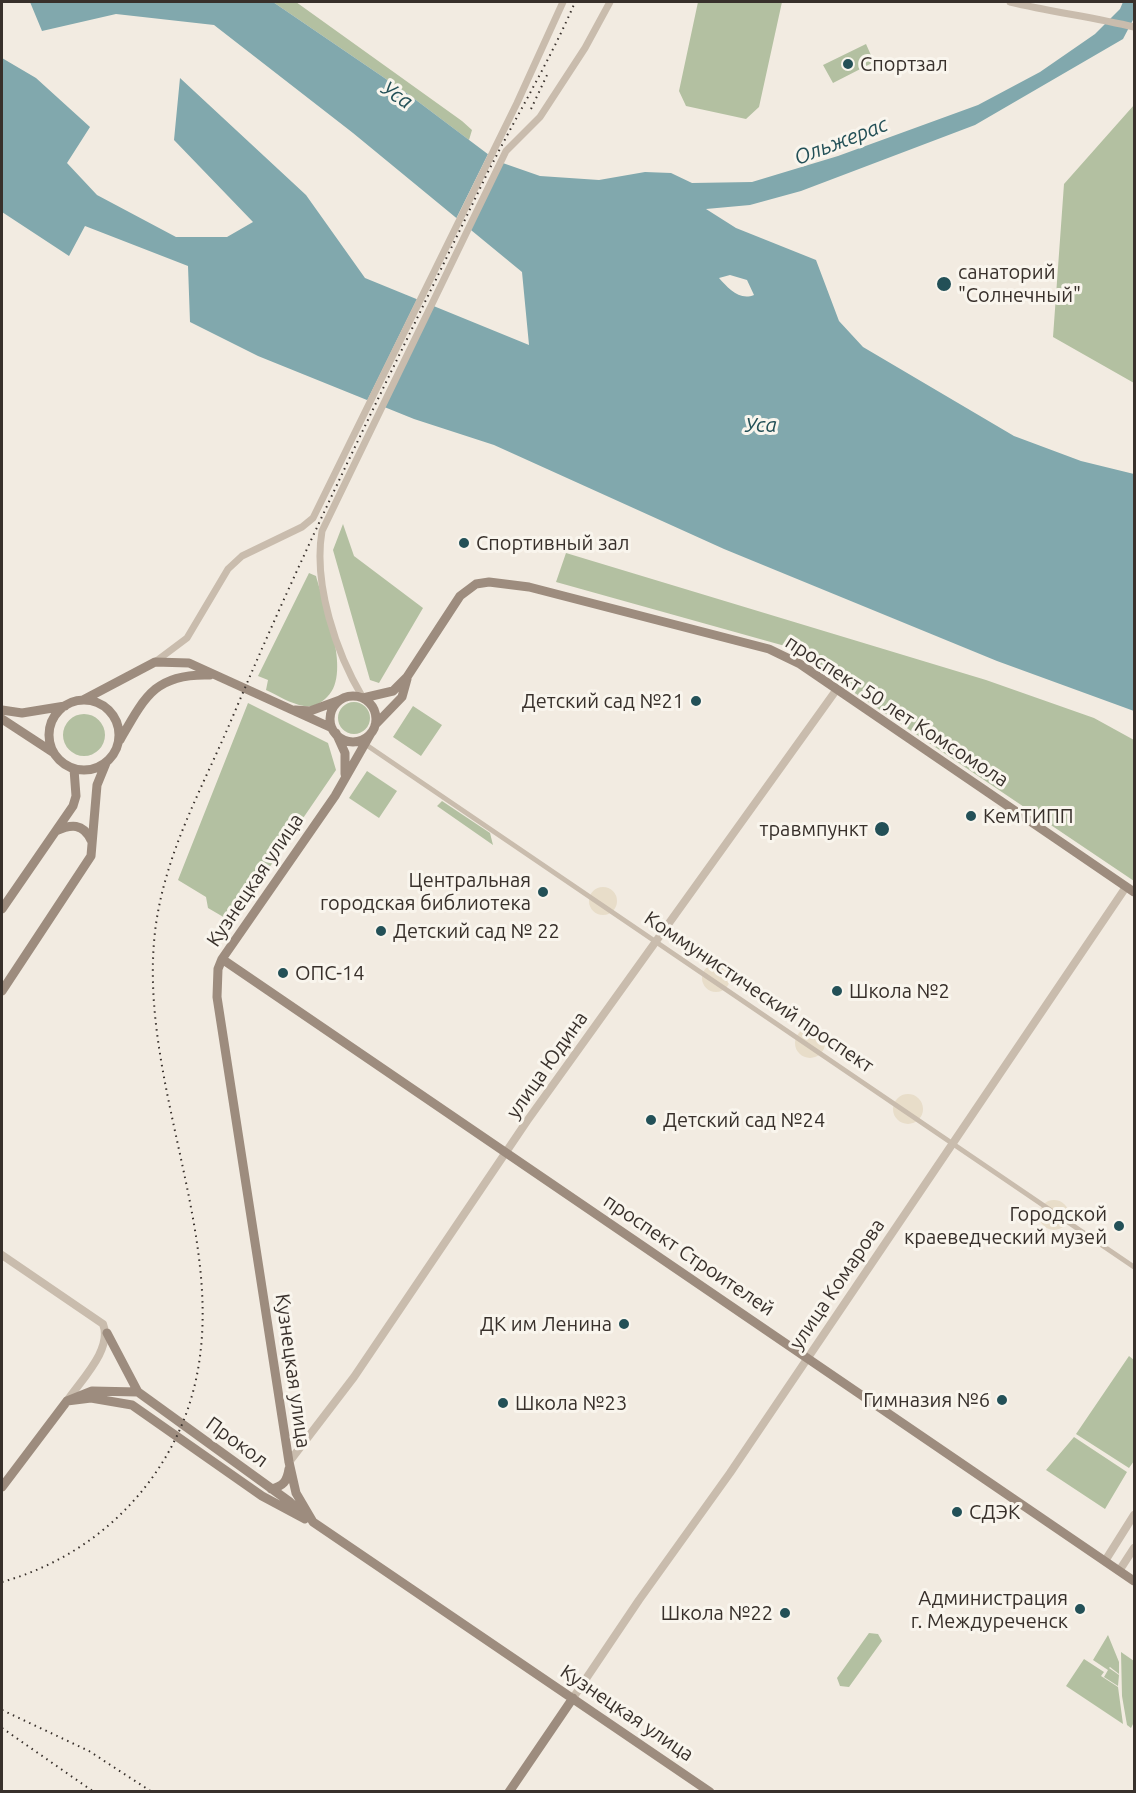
<!DOCTYPE html>
<html>
<head>
<meta charset="utf-8">
<style>
  body { margin:0 }
  #map { position:relative; width:1136px; height:1793px; overflow:hidden; background:#f2ebe1; font-family:Ubuntu,sans-serif }
  canvas { display:block }
  .frame { position:absolute; inset:0; border:3px solid #38302b; pointer-events:none }
</style>
</head>
<body>
<div id="map">
<canvas width="1136" height="1793"></canvas>
<div class="frame"></div>
</div>
<script>
const g = document.querySelector('canvas').getContext('2d');
g.lineJoin = 'round';
function paint(path, color) { g.fillStyle = color; g.fill(path, 'evenodd'); }
function strokePath(path, color, width, dash) { g.strokeStyle = color; g.lineWidth = width; g.lineCap = dash ? 'butt' : 'round'; g.setLineDash(dash || []); g.stroke(path); }
function drawText(font, color, halo, rows, align = 'center') {
  g.font = font + ' Ubuntu,sans-serif'; g.lineWidth = 6; g.setLineDash([]); g.textBaseline = 'middle'; g.strokeStyle = halo; g.fillStyle = color; for (const [text, x, y, turn = 0] of rows) {
    g.save(); g.translate(x, y); g.rotate((+turn || 0) * Math.PI / 180); g.textAlign = isNaN(turn) ? turn : align; if (halo) g.strokeText(text, 0, 0); g.fillText(text, 0, 0); g.restore();
  }
}
paint(new Path2D(`
  M273 2H296L462 121 472 130 469 140 408 94Z
  M698 2H782L759 107 746 119 686 106 679 91Z
  M866 44 874 62 833 83 823 65Z
  M1134 105V383L1053 337 1064 184Z
  M343 524 354 556 423 608 379 683 370 680 333 550Z
  M566 553 986 680 1094 718 1134 740V881L785 646 556 582Z
  M309 573 316 576C324 606 354 677 325 699 319 704 311 708 304 706 291 704 277 695 266 690L268 680 258 676Z
  M338 718a16 16 0 1 1 32 0a16 16 0 1 1-32 0Z
  M248 703 328 743 336 770 232 922 208 908 206 897 178 880Z
  M413 706 442 725 421 756 393 737Z
  M63 735a21 21 0 1 1 42 0a21 21 0 1 1-42 0Z
  M367 771 397 791 379 818 349 798Z
  M442 801 490 833 493 845 437 806Z
  M1129 1356 1134 1360V1461L1129 1468 1076 1434Z
  M1074 1437 1127 1472 1105 1509 1046 1470Z
  M869 1633 878 1634 882 1641 849 1687 840 1686 837 1678Z
  M1108 1635 1119 1662V1674L1110 1667 1109 1668 1119 1675 1118 1686 1104 1677 1108 1670 1093 1660Z
  M1121 1652 1134 1661V1722L1131 1728 1127 1725 1122 1696Z
  M1084 1659 1104 1672 1101 1676 1118 1687 1123 1724 1066 1686Z`), '#b3c0a1');
paint(new Path2D(`
  M589 901a14 14 0 1 1 28 0a14 14 0 1 1-28 0Z
  M702 978a14 14 0 1 1 28 0a14 14 0 1 1-28 0Z
  M795 1043a15 15 0 1 1 30 0a15 15 0 1 1-30 0Z
  M893 1109a15 15 0 1 1 30 0a15 15 0 1 1-30 0Z
  M1039 1215a15 15 0 1 1 30 0a15 15 0 1 1-30 0Z`), '#e8ddc9');
paint(new Path2D(`
  M30 2H273L408 94 497 161 540 176 599 180 645 172 671 173 692 183 752 182 838 156 978 105 1040 72 1095 34 1120 9 1123 2H1134V18L1123 39 975 125 801 191 750 205 706 209 736 228 816 260 839 321 863 347 1014 436 1081 461 1134 474V711L997 661 724 549 494 445 414 419 258 356 190 322 188 266 85 226 69 256 2 212V58L36 78 90 127 67 163 97 195 176 237H227L253 222 174 140 180 78 306 195 365 278 529 345 522 272 353 133 214 25 116 14 42 31ZM730 275 747 280 754 295C739 301 728 288 719 278Z`), '#81a8ad');
paint(new Path2D(`
  M489 152 504 160 469 232 455 221Z
  M418 297 435 304 383 410 366 403Z`), '#f2ebe1');
strokePath(new Path2D(`
  M365 744 1134 1267`), '#c9bcad', 5);
strokePath(new Path2D(`
  M1010 2C1052 12 1092 17 1134 27
  M155 662 187 638 228 569 242 556 302 527 313 518 517 103 563 2
  M363 698C336 653 313 584 322 531L506 151 540 117 585 48 610 2`), '#c9bcad', 7);
strokePath(new Path2D(`
  M2 1255 103 1324C113 1349 81 1380 67 1401
  M289 1462 354 1377 527 1121 837 689
  M1105 1561 1134 1515
  M1119 1571 1134 1548
  M573 1698 639 1600 730 1473 1126 887`), '#c9bcad', 8);
strokePath(new Path2D(`
  M330 719a23 23 0 1 1 46 0a23 23 0 1 1-46 0Z
  M363 698 393 691 407 677 460 596 476 584 489 582 529 587 769 649 800 664 1134 892
  M83 700 155 662 189 663 332 728
  M49 735a35 35 0 1 1 70 0a35 35 0 1 1-70 0Z
  M2 710 22 713 65 706
  M295 710 310 711 340 700
  M2 719 54 753
  M375 725 402 697 407 679
  M336 733 345 753V774
  M371 733 335 796 222 959 218 969 217 997 289 1462 296 1493 313 1522 710 1792
  M120 740C145 696 156 673 210 675
  M56 831C71 824 83 823 91 840
  M2 909 73 806 76 796 74 769
  M222 959 1134 1581
  M2 991 91 856 97 785 106 763
  M107 1333 138 1392 290 1502 307 1517
  M67 1401 91 1398 132 1405 262 1496 305 1519
  M2 1487 67 1401 92 1391 138 1392
  M271 1489C283 1486 287 1482 289 1469
  M509 1792 573 1698`), '#9d8c7e', 9);
strokePath(new Path2D(`
  M531 109 548 73
  M2 1582C63 1565 115 1529 152 1478 276 1305 130 1111 156 924 167 848 204 785 233 716 310 533 400 355 486 176 515 118 550 61 575 2
  M2 1710 89 1751 152 1792
  M2 1728 94 1792`), '#38302b', 2, [1.5, 4.5]);
for (const [x, y, r, color] of [
  [848,64,6,"#235057"],
  [944,284,8,"#235057"],
  [464,543,6,"#235057"],
  [696,701,6,"#235057"],
  [971,816,6,"#235057"],
  [882,829,8,"#235057"],
  [543,892,6,"#235057"],
  [381,931,6,"#235057"],
  [283,973,6,"#235057"],
  [837,991,6,"#235057"],
  [651,1120,6,"#235057"],
  [1119,1226,6,"#235057"],
  [624,1324,6,"#235057"],
  [1002,1400,6,"#235057"],
  [503,1403,6,"#235057"],
  [957,1512,6,"#235057"],
  [1080,1609,6,"#235057"],
  [785,1613,6,"#235057"]
]) { const dot = new Path2D(); dot.arc(x, y, r, 0, 2 * Math.PI); g.fillStyle = color; g.fill(dot); strokePath(dot, '#f9f5ed', 2); }
drawText('20px', '#38302b', '#f9f5ed', [
  ["Спортзал",860,64],
  ["санаторий",958,272],
  ["\"Солнечный\"",958,295],
  ["Спортивный зал",476,543],
  ["Детский сад №21",684,701,"right"],
  ["КемТИПП",983,816],
  ["травмпункт",868,829,"right"],
  ["Центральная",531,880,"right"],
  ["городская библиотека",531,903,"right"],
  ["Детский сад № 22",393,931],
  ["ОПС-14",295,973],
  ["Школа №2",849,991],
  ["Детский сад №24",663,1120],
  ["Городской",1107,1214,"right"],
  ["краеведческий музей",1107,1237,"right"],
  ["ДК им Ленина",612,1324,"right"],
  ["Гимназия №6",990,1400,"right"],
  ["Школа №23",515,1403],
  ["СДЭК",969,1512],
  ["Администрация",1068,1598,"right"],
  ["г. Междуреченск",1068,1621,"right"],
  ["Школа №22",773,1613,"right"]
], 'left');
drawText('20px', '#38302b', '#f9f5ed', [
  ["проспект 50 лет Комсомола",897,711,33],
  ["Кузнецкая улица",255,880,-56],
  ["Коммунистический проспект",759,992,34],
  ["улица Юдина",547,1065,-55],
  ["проспект Строителей",689,1255,34],
  ["улица Комарова",837,1284,-56],
  ["Кузнецкая улица",293,1371,82],
  ["Прокол",237,1442,36],
  ["Кузнецкая улица",627,1713,34]
]);
drawText('italic 21px', '#235057', '#f9f5ed', [
  ["Уса",397,95,34],
  ["Ольжерас",841,141,-21],
  ["Уса",761,425]
]);
</script>
</body>
</html>
